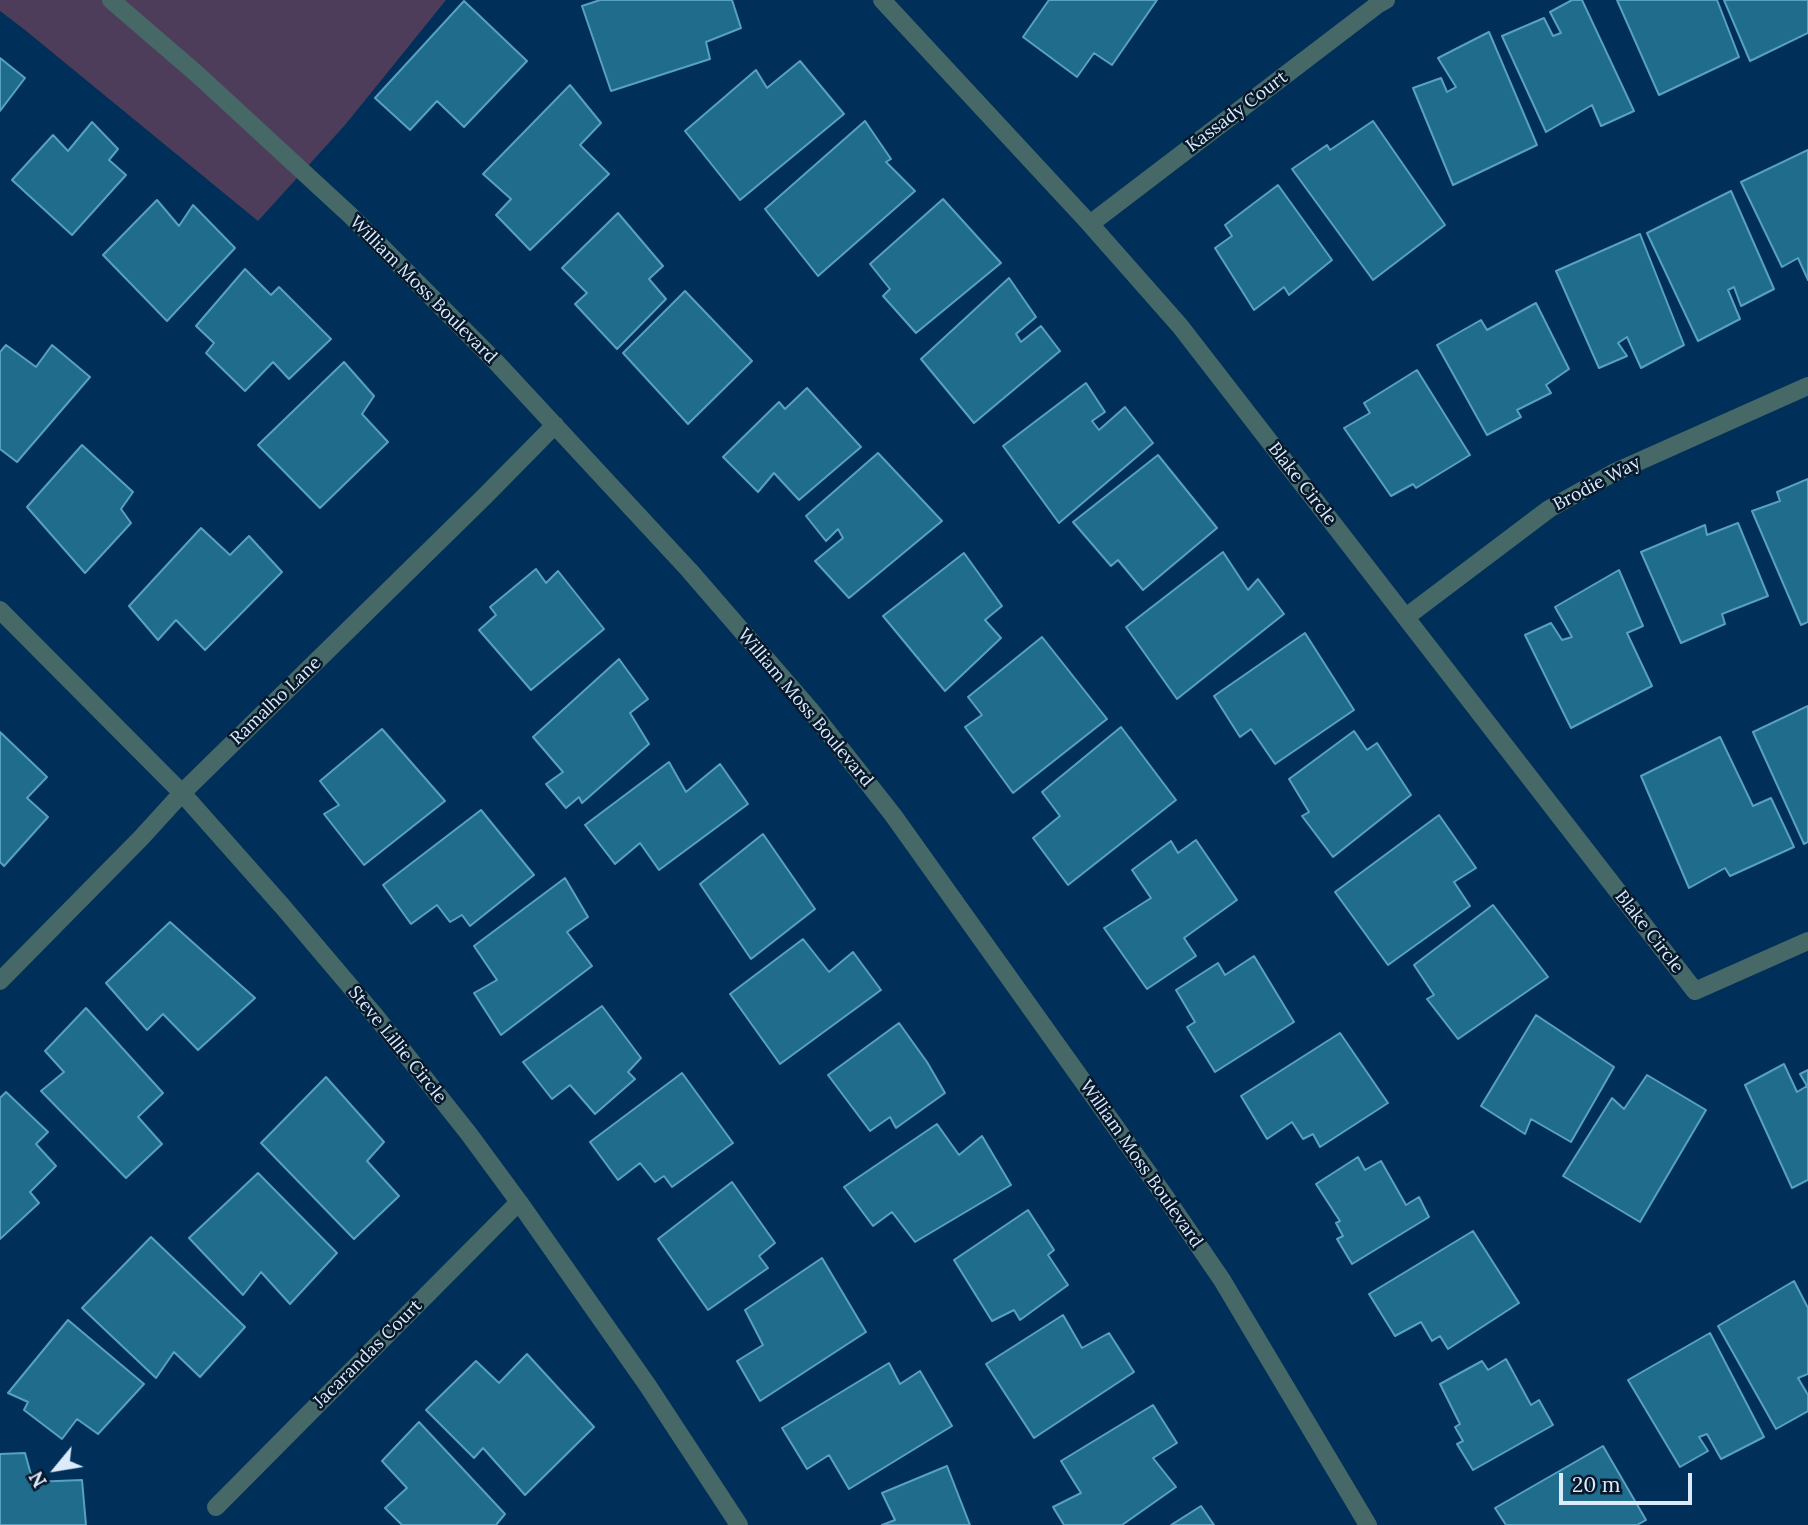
<!DOCTYPE html>
<html>
<head>
<meta charset="utf-8">
<style>
  body { margin:0 }
  #map { position:relative; width:1808px; height:1525px; overflow:hidden; background:#00305a; font-family:Lora,serif }
  canvas { display:block }
  .north { position:absolute; left:21px; top:1434px; width:70px; height:70px; -webkit-text-stroke:5px #06182b; paint-order:stroke; rotate:240deg; font-size:19px; font-weight:700; line-height:28px; text-align:center; color:#dcebfb }
  .north::after { content:''; display:block; margin:auto; width:24px; height:32px; background:#dcebfb; clip-path:polygon(50% 0,100% 100%,50% 72%,0 100%) }
  .scale { position:absolute; left:1559px; top:1473px; width:133px; height:32px; box-sizing:border-box; border:4px solid #dcebfb; border-top:0; padding-left:9px; font-size:21px; line-height:24px; white-space:nowrap; color:#dcebfb; -webkit-text-stroke:5px #06182b; paint-order:stroke }
</style>
</head>
<body>
<div id="map">
<canvas width="1808" height="1525"></canvas>
<div class="north">N</div>
<div class="scale">20 m</div>
</div>
<script>
const g = document.querySelector('canvas').getContext('2d');
g.lineJoin = 'round';
function paint(path, color) { g.fillStyle = color; g.fill(path, 'evenodd'); }
function strokePath(path, color, width, dash) { g.strokeStyle = color; g.lineWidth = width; g.lineCap = dash ? 'butt' : 'round'; g.setLineDash(dash || []); g.stroke(path); }
function drawText(font, color, halo, rows, align = 'center') {
  g.font = font + ' Lora,serif'; g.lineWidth = 5; g.setLineDash([]); g.textBaseline = 'middle'; g.strokeStyle = halo; g.fillStyle = color; for (const [text, x, y, turn = 0] of rows) {
    g.save(); g.translate(x, y); g.rotate((+turn || 0) * Math.PI / 180); g.textAlign = isNaN(turn) ? turn : align; if (halo) g.strokeText(text, 0, 0); g.fillText(text, 0, 0); g.restore();
  }
}
paint(new Path2D(`
  M0 0H446L345 125 258 221 25 30 0 11Z`), '#4e3d5a');
const building = new Path2D(`
  M600 0H732L741 28 706 42 710 59 611 91 582 6Z
  M1049 0H1157L1112 65 1094 53 1077 77 1023 37Z
  M1572 0H1582L1634 111 1601 126 1592 105 1546 132 1502 36 1544 18 1553 36 1561 33 1550 12Z
  M1617 0H1717L1739 57 1659 95Z
  M1724 0H1808V33L1750 61Z
  M464 1 527 61 464 127 437 101 410 130 375 98Z
  M1489 32 1537 145 1453 185 1413 88 1441 78 1447 92 1456 87 1438 58Z
  M0 58 25 78 0 111Z
  M800 61 844 114 740 200 685 131 756 70 767 88Z
  M570 85 601 123 580 145 609 174 530 250 496 215 511 199 483 174Z
  M865 121 891 159 886 162 915 191 818 276 765 209Z
  M1373 121 1445 225 1373 280 1292 169 1327 145 1330 150Z
  M92 122 118 149 109 160 126 175 72 235 12 180 53 135 68 151Z
  M1808 150V280L1798 258 1782 267 1741 182Z
  M1278 185 1332 260 1289 295 1284 287 1254 310 1215 248 1232 236 1225 225Z
  M1731 191 1774 289 1741 306 1734 287 1728 290 1740 319 1698 341 1647 233Z
  M943 199 1001 263 916 333 883 296 890 289 870 264Z
  M157 200 179 226 193 205 235 248 167 321 103 255Z
  M618 213 663 266 649 279 666 299 617 349 575 304 587 293 562 268Z
  M1640 234 1684 345 1641 368 1627 337 1618 343 1627 356 1599 368 1556 271Z
  M245 269 271 295 279 287 331 339 289 379 273 362 245 391 206 353 214 343 196 326Z
  M1009 278 1036 317 1016 334 1021 342 1041 326 1060 351 974 423 921 359Z
  M685 291 752 361 688 424 623 353Z
  M1536 303 1569 369 1546 385 1551 393 1517 410 1521 417 1487 435 1437 345 1481 320 1487 330Z
  M6 345 36 367 52 345 90 377 17 462 0 449V352Z
  M344 362 374 396 362 414 388 442 320 508 258 445Z
  M1417 370 1470 455 1416 488 1413 484 1391 496 1344 428 1370 413 1364 403Z
  M1086 383 1105 412 1092 421 1099 430 1125 407 1153 443 1059 523 1003 446Z
  M807 388 861 447 799 500 774 473 758 492 723 457 779 402 785 409Z
  M82 445 133 492 121 509 131 523 85 573 27 507Z
  M878 453 942 521 849 598 815 561 843 538 838 529 826 541 806 516Z
  M1158 455 1217 528 1143 590 1118 560 1111 566 1073 522Z
  M1808 479V622L1801 625 1752 511 1780 501 1777 492Z
  M1738 523 1768 596 1722 614 1725 624 1681 643 1641 552 1705 525 1707 535Z
  M201 528 230 555 249 536 282 572 205 650 176 620 158 640 129 606Z
  M1223 552 1248 590 1258 579 1284 614 1177 699 1126 627Z
  M964 553 1002 606 985 620 1001 638 945 691 883 616Z
  M536 569 546 583 558 571 604 629 531 690 479 630 496 615 490 607Z
  M1619 570 1643 626 1627 633 1652 686 1571 728 1525 635 1551 623 1562 640 1572 637 1555 607Z
  M1305 633 1354 710 1275 764 1251 729 1240 737 1214 696Z
  M1042 637 1107 719 1013 793 965 727 982 715 968 697Z
  M619 659 648 699 630 713 649 744 582 803 579 797 566 808 546 784 563 772 533 737Z
  M1808 706V842L1804 844 1753 732Z
  M1121 727 1176 800 1068 885 1033 838 1060 816 1042 792Z
  M382 729 445 801 364 865 324 814 339 805 320 781Z
  M1354 731 1367 750 1377 743 1411 795 1333 857 1302 816 1309 812 1289 779Z
  M0 732 47 777 27 798 48 817 4 866 0 862Z
  M1720 737 1753 806 1771 798 1794 847 1730 876 1725 868 1689 888 1641 776Z
  M669 762 686 792 720 764 748 804 659 870 640 843 615 864 585 825Z
  M481 810 534 875 470 926 462 915 450 922 437 905 411 924 383 885Z
  M1439 815 1476 868 1454 882 1470 906 1388 965 1335 892Z
  M763 834 815 909 751 959 700 884Z
  M1196 840 1237 900 1184 938 1196 956 1147 989 1104 928 1151 898 1132 870 1171 841 1178 853Z
  M565 878 588 917 567 932 592 966 501 1035 474 993 497 980 474 946Z
  M1493 905 1548 977 1458 1039 1427 999 1434 995 1414 965Z
  M170 922 255 998 198 1050 163 1014 147 1030 106 983Z
  M803 939 829 972 853 952 881 990 780 1064 730 994Z
  M1254 956 1294 1022 1215 1072 1187 1027 1195 1022 1176 990 1218 963 1225 975Z
  M602 1006 641 1058 628 1072 635 1079 595 1114 570 1085 552 1099 523 1062Z
  M86 1008 163 1093 138 1117 162 1144 126 1178 41 1091 64 1072 45 1051Z
  M1536 1015 1614 1067 1571 1142 1531 1119 1525 1134 1481 1106Z
  M899 1023 927 1062 945 1093 896 1128 890 1117 870 1131 828 1075Z
  M1340 1033 1388 1103 1320 1147 1313 1134 1303 1139 1292 1122 1267 1139 1241 1096Z
  M1784 1064 1797 1092 1807 1086 1800 1074 1808 1070V1180L1792 1188 1745 1085Z
  M682 1073 733 1143 672 1187 664 1176 655 1182 640 1163 618 1180 590 1142Z
  M1647 1075 1706 1110 1640 1222 1563 1176 1612 1098 1624 1109Z
  M326 1077 384 1142 367 1161 399 1196 354 1239 261 1143Z
  M6 1092 48 1132 36 1144 56 1166 30 1192 39 1203 0 1239V1098Z
  M937 1124 959 1155 982 1136 1011 1185 915 1242 892 1212 873 1226 844 1187Z
  M1358 1157 1365 1170 1381 1161 1406 1205 1419 1197 1429 1217 1352 1264 1337 1239 1343 1236 1336 1223 1340 1221 1316 1184Z
  M258 1173 337 1253 290 1304 261 1272 243 1295 189 1238Z
  M732 1182 775 1243 759 1256 768 1268 708 1310 658 1239Z
  M1028 1210 1054 1250 1048 1255 1068 1285 1020 1320 1014 1310 992 1321 954 1260Z
  M1473 1231 1519 1303 1448 1349 1440 1336 1432 1341 1421 1322 1395 1336 1369 1294Z
  M151 1237 245 1327 200 1377 174 1352 156 1378 82 1308Z
  M822 1258 866 1332 760 1401 737 1361 763 1345 745 1310Z
  M1794 1281 1808 1308V1374L1798 1378 1808 1395V1411L1776 1429 1718 1326Z
  M1063 1315 1082 1348 1109 1333 1134 1372 1034 1438 986 1364Z
  M68 1320 144 1384 98 1434 77 1419 62 1439 24 1410 28 1402 8 1393Z
  M1710 1333 1764 1437 1721 1459 1707 1434 1699 1437 1708 1451 1680 1467 1628 1380Z
  M527 1354 594 1427 525 1495 483 1448 474 1458 426 1410 476 1361 499 1383Z
  M1506 1359 1531 1405 1539 1400 1553 1425 1473 1470 1457 1444 1463 1441 1455 1427 1460 1424 1440 1384 1482 1361 1488 1370Z
  M889 1363 900 1384 920 1371 952 1426 849 1489 829 1455 807 1469 782 1428Z
  M1153 1405 1177 1443 1153 1458 1176 1487 1122 1525H1064L1053 1507 1081 1493 1061 1461Z
  M419 1422 505 1514 496 1525H402L385 1508 407 1488 382 1461Z
  M1603 1446 1646 1520 1637 1525H1506L1495 1508Z
  M25 1453 33 1482 82 1480 86 1525H0V1454Z
  M947 1466 970 1525H882L895 1520 882 1493Z
  M1201 1506 1214 1525H1171Z`);
paint(building, '#206c8c');
strokePath(building, '#57a1c3', 2);
strokePath(new Path2D(`
  M111 0 197 74 351 216 496 362 689 570 812 712 893 815 1164 1195 1222 1280 1368 1525
  M882 0 1090 224 1180 326 1695 991 1808 941
  M1090 224 1377 5 1386 0
  M0 610 182 793 283 907 377 1018 469 1134 519 1202 648 1386 739 1525
  M1406 617 1549 509 1613 473 1808 386
  M0 981 141 838 182 793 484 497 555 425
  M216 1507 519 1202`), '#466967', 18);
drawText('18px', '#dcebfb', '#06182b', [
  ["Kassady Court",1237,112,-37],
  ["William Moss Boulevard",423,290,45],
  ["Blake Circle",1302,484,52],
  ["Brodie Way",1597,484,-28],
  ["Ramalho Lane",276,701,-44],
  ["William Moss Boulevard",805,708,50],
  ["Blake Circle",1649,932,52],
  ["Steve Lillie Circle",397,1045,51],
  ["William Moss Boulevard",1141,1164,55],
  ["Jacarandas Court",368,1354,-45]
]);
</script>
</body>
</html>
